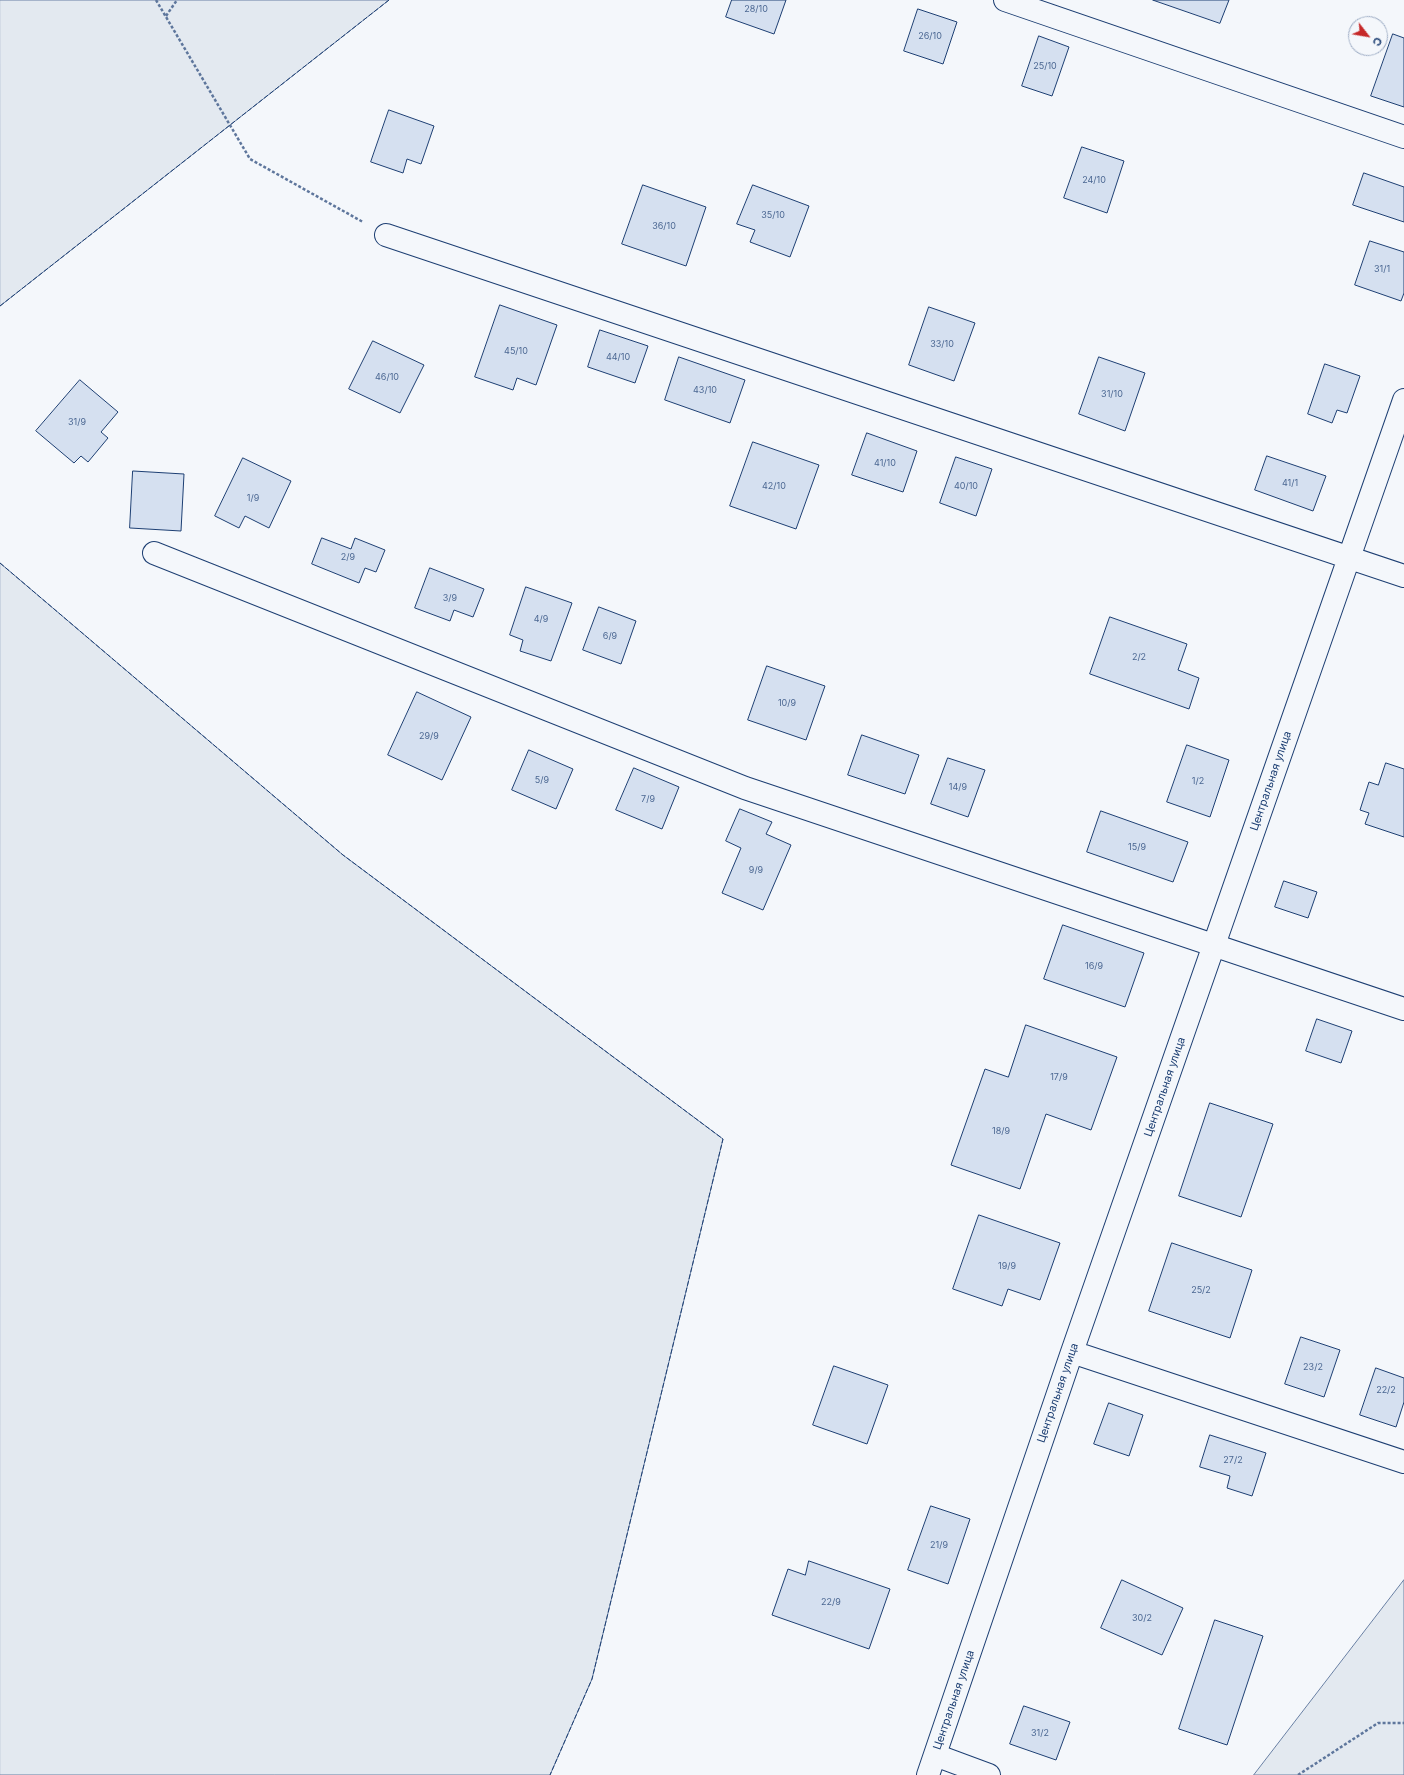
<!DOCTYPE html>
<html>
<head>
<meta charset="utf-8">
<style>
  body { margin:0 }
  #map { position:relative; width:1404px; height:1775px; overflow:hidden; background:#f4f7fb; font-family:Inter,sans-serif }
  canvas { display:block }
  .north { position:absolute; left:1348px; top:16px; width:40px; height:40px; box-sizing:border-box; background:#f4f7fb; border:1px solid #9eadc5; border-radius:50%; rotate:121deg; font-size:11px; font-weight:700; line-height:16px; text-align:center; color:#1d3f73 }
  .north::after { content:''; display:block; margin:auto; width:14px; height:18px; background:#c62828; clip-path:polygon(50% 0,100% 100%,50% 72%,0 100%) }
</style>
</head>
<body>
<div id="map">
<canvas width="1404" height="1775"></canvas>
<div class="north">С</div>
</div>
<script>
const g = document.querySelector('canvas').getContext('2d');
g.lineJoin = 'round';
function paint(path, color) { g.fillStyle = color; g.fill(path, 'evenodd'); }
function strokePath(path, color, width, dash) { g.strokeStyle = color; g.lineWidth = width; g.lineCap = dash ? 'butt' : 'round'; g.setLineDash(dash || []); g.stroke(path); }
function drawText(font, color, halo, rows, align = 'center') {
  g.font = font + ' Inter,sans-serif'; g.lineWidth = 3; g.setLineDash([]); g.textBaseline = 'middle'; g.strokeStyle = halo; g.fillStyle = color; for (const [text, x, y, turn = 0] of rows) {
    g.save(); g.translate(x, y); g.rotate((+turn || 0) * Math.PI / 180); g.textAlign = isNaN(turn) ? turn : align; if (halo) g.strokeText(text, 0, 0); g.fillText(text, 0, 0); g.restore();
  }
}
const green = new Path2D(`
  M0 0H389L0 306Z
  M0 563 343 855 723 1139 592 1679 550 1775H0Z
  M1404 1580V1775H1254Z`);
paint(green, '#e3e9f0');
strokePath(green, '#687fa3', 1);
const building = new Path2D(`
  M732 0H786L774 34 726 17Z
  M1153 0H1229L1220 23Z
  M918 9 957 22 943 64 904 51Z
  M1393 34 1404 38V107L1371 96Z
  M1039 36 1069 47 1052 96 1022 86Z
  M389 110 434 126 421 164 407 159 403 173 371 162Z
  M1082 147 1124 161 1107 213 1064 198Z
  M1364 173 1404 187V222L1353 205Z
  M643 185 706 207 686 266 622 244Z
  M753 185 809 206 790 257 750 242 755 230 737 224Z
  M1370 241 1404 252V293L1401 301 1355 285Z
  M500 305 557 325 536 385 517 378 513 390 475 377Z
  M929 307 975 323 954 381 909 365Z
  M600 330 648 346 635 383 588 367Z
  M373 341 424 365 400 413 349 389Z
  M679 357 745 380 730 423 665 400Z
  M1099 357 1145 373 1125 431 1079 414Z
  M1325 364 1360 376 1347 413 1337 410 1332 423 1308 414Z
  M80 380 118 412 101 432 108 438 88 462 81 456 74 463 36 431Z
  M867 433 917 451 903 492 852 475Z
  M753 442 819 465 796 529 730 506Z
  M1267 456 1326 476 1313 511 1255 490Z
  M956 457 992 469 976 516 940 503Z
  M243 458 291 481 269 528 245 516 239 528 215 516Z
  M133 471 184 474 181 531 130 528Z
  M322 538 351 549 355 538 385 550 376 572 365 568 359 583 312 564Z
  M430 568 484 589 473 617 454 610 450 621 415 608Z
  M526 587 572 603 551 661 520 651 523 640 510 635Z
  M599 607 636 621 621 664 583 650Z
  M1110 617 1187 644 1178 670 1199 678 1189 709 1090 674Z
  M767 666 825 686 806 740 748 720Z
  M417 692 471 717 442 780 388 755Z
  M862 735 919 755 905 794 848 775Z
  M1187 745 1229 760 1210 817 1167 802Z
  M529 750 573 769 556 809 512 790Z
  M948 758 985 770 968 817 931 804Z
  M1386 763 1404 769V837L1365 824 1369 813 1360 810 1369 782 1378 785Z
  M634 768 679 787 662 829 616 810Z
  M740 809 772 822 766 834 791 845 763 910 722 893 741 848 726 841Z
  M1101 811 1188 842 1173 882 1087 852Z
  M1284 881 1317 892 1308 918 1275 907Z
  M1063 925 1144 953 1125 1007 1044 979Z
  M1317 1019 1352 1031 1341 1063 1306 1051Z
  M1026 1025 1117 1057 1091 1130 1046 1114 1020 1189 951 1165 985 1069 1008 1077Z
  M1210 1103 1273 1124 1241 1217 1179 1196Z
  M979 1215 1060 1243 1040 1300 1008 1289 1002 1306 953 1289Z
  M1172 1243 1252 1270 1230 1338 1149 1311Z
  M1301 1337 1340 1350 1324 1397 1285 1384Z
  M834 1366 888 1385 867 1444 813 1425Z
  M1376 1368 1404 1378V1402L1396 1427 1360 1415Z
  M1109 1403 1143 1415 1129 1456 1094 1444Z
  M1210 1435 1266 1453 1252 1496 1227 1488 1230 1476 1200 1467Z
  M931 1506 970 1519 948 1584 908 1570Z
  M809 1561 890 1589 869 1649 772 1615 788 1569 805 1575Z
  M1122 1580 1183 1608 1162 1655 1101 1628Z
  M1215 1620 1263 1636 1227 1745 1179 1729Z
  M1024 1706 1070 1722 1056 1760 1010 1744Z`);
paint(building, '#d5e0f0');
strokePath(building, '#1d3f73', 1);
const minor = new Path2D(`
  M1005 0 1404 137
  M386 235 1404 576
  M154 553 745 788 1404 1009
  M1072 1352 1404 1462
  M935 1755 989 1775
  M928 1775 1072 1352 1404 400`);
strokePath(minor, '#1d3f73', 24);
strokePath(new Path2D(`
  M156 0 250 159 363 222
  M166 16 177 0
  M1298 1775 1378 1723H1404`), '#5e769c', 2.5, [3, 2]);
strokePath(minor, '#f4f7fb', 22);
strokePath(new Path2D(`
  M0 306 389 0
  M0 563 343 855 723 1139 592 1679 550 1775`), '#1d3f73', 1, [5, 2]);
drawText('9px', '#4b6792', null, [
  ["28/10",756,9],
  ["26/10",930,36],
  ["25/10",1045,66],
  ["24/10",1094,180],
  ["35/10",773,215],
  ["36/10",664,226],
  ["31/1",1382,269],
  ["33/10",942,344],
  ["45/10",516,351],
  ["44/10",618,357],
  ["46/10",387,377],
  ["43/10",705,390],
  ["31/10",1112,394],
  ["31/9",77,422],
  ["41/10",885,463],
  ["41/1",1290,483],
  ["42/10",774,486],
  ["40/10",966,486],
  ["1/9",253,498],
  ["2/9",348,557],
  ["3/9",450,598],
  ["4/9",541,619],
  ["6/9",610,636],
  ["2/2",1139,657],
  ["10/9",787,703],
  ["29/9",429,736],
  ["5/9",542,780],
  ["1/2",1198,781],
  ["14/9",958,787],
  ["7/9",648,799],
  ["15/9",1137,847],
  ["9/9",756,870],
  ["16/9",1094,966],
  ["17/9",1059,1077],
  ["18/9",1001,1131],
  ["19/9",1007,1266],
  ["25/2",1201,1290],
  ["23/2",1313,1367],
  ["22/2",1386,1390],
  ["27/2",1233,1460],
  ["21/9",939,1545],
  ["22/9",831,1602],
  ["30/2",1142,1618],
  ["31/2",1040,1733]
]);
drawText('11px', '#1d3f73', '#f4f7fb', [
  ["Центральная улица",1271,781,-71],
  ["Центральная улица",1165,1087,-71],
  ["Центральная улица",1058,1393,-71],
  ["Центральная улица",954,1700,-71]
]);
</script>
</body>
</html>
